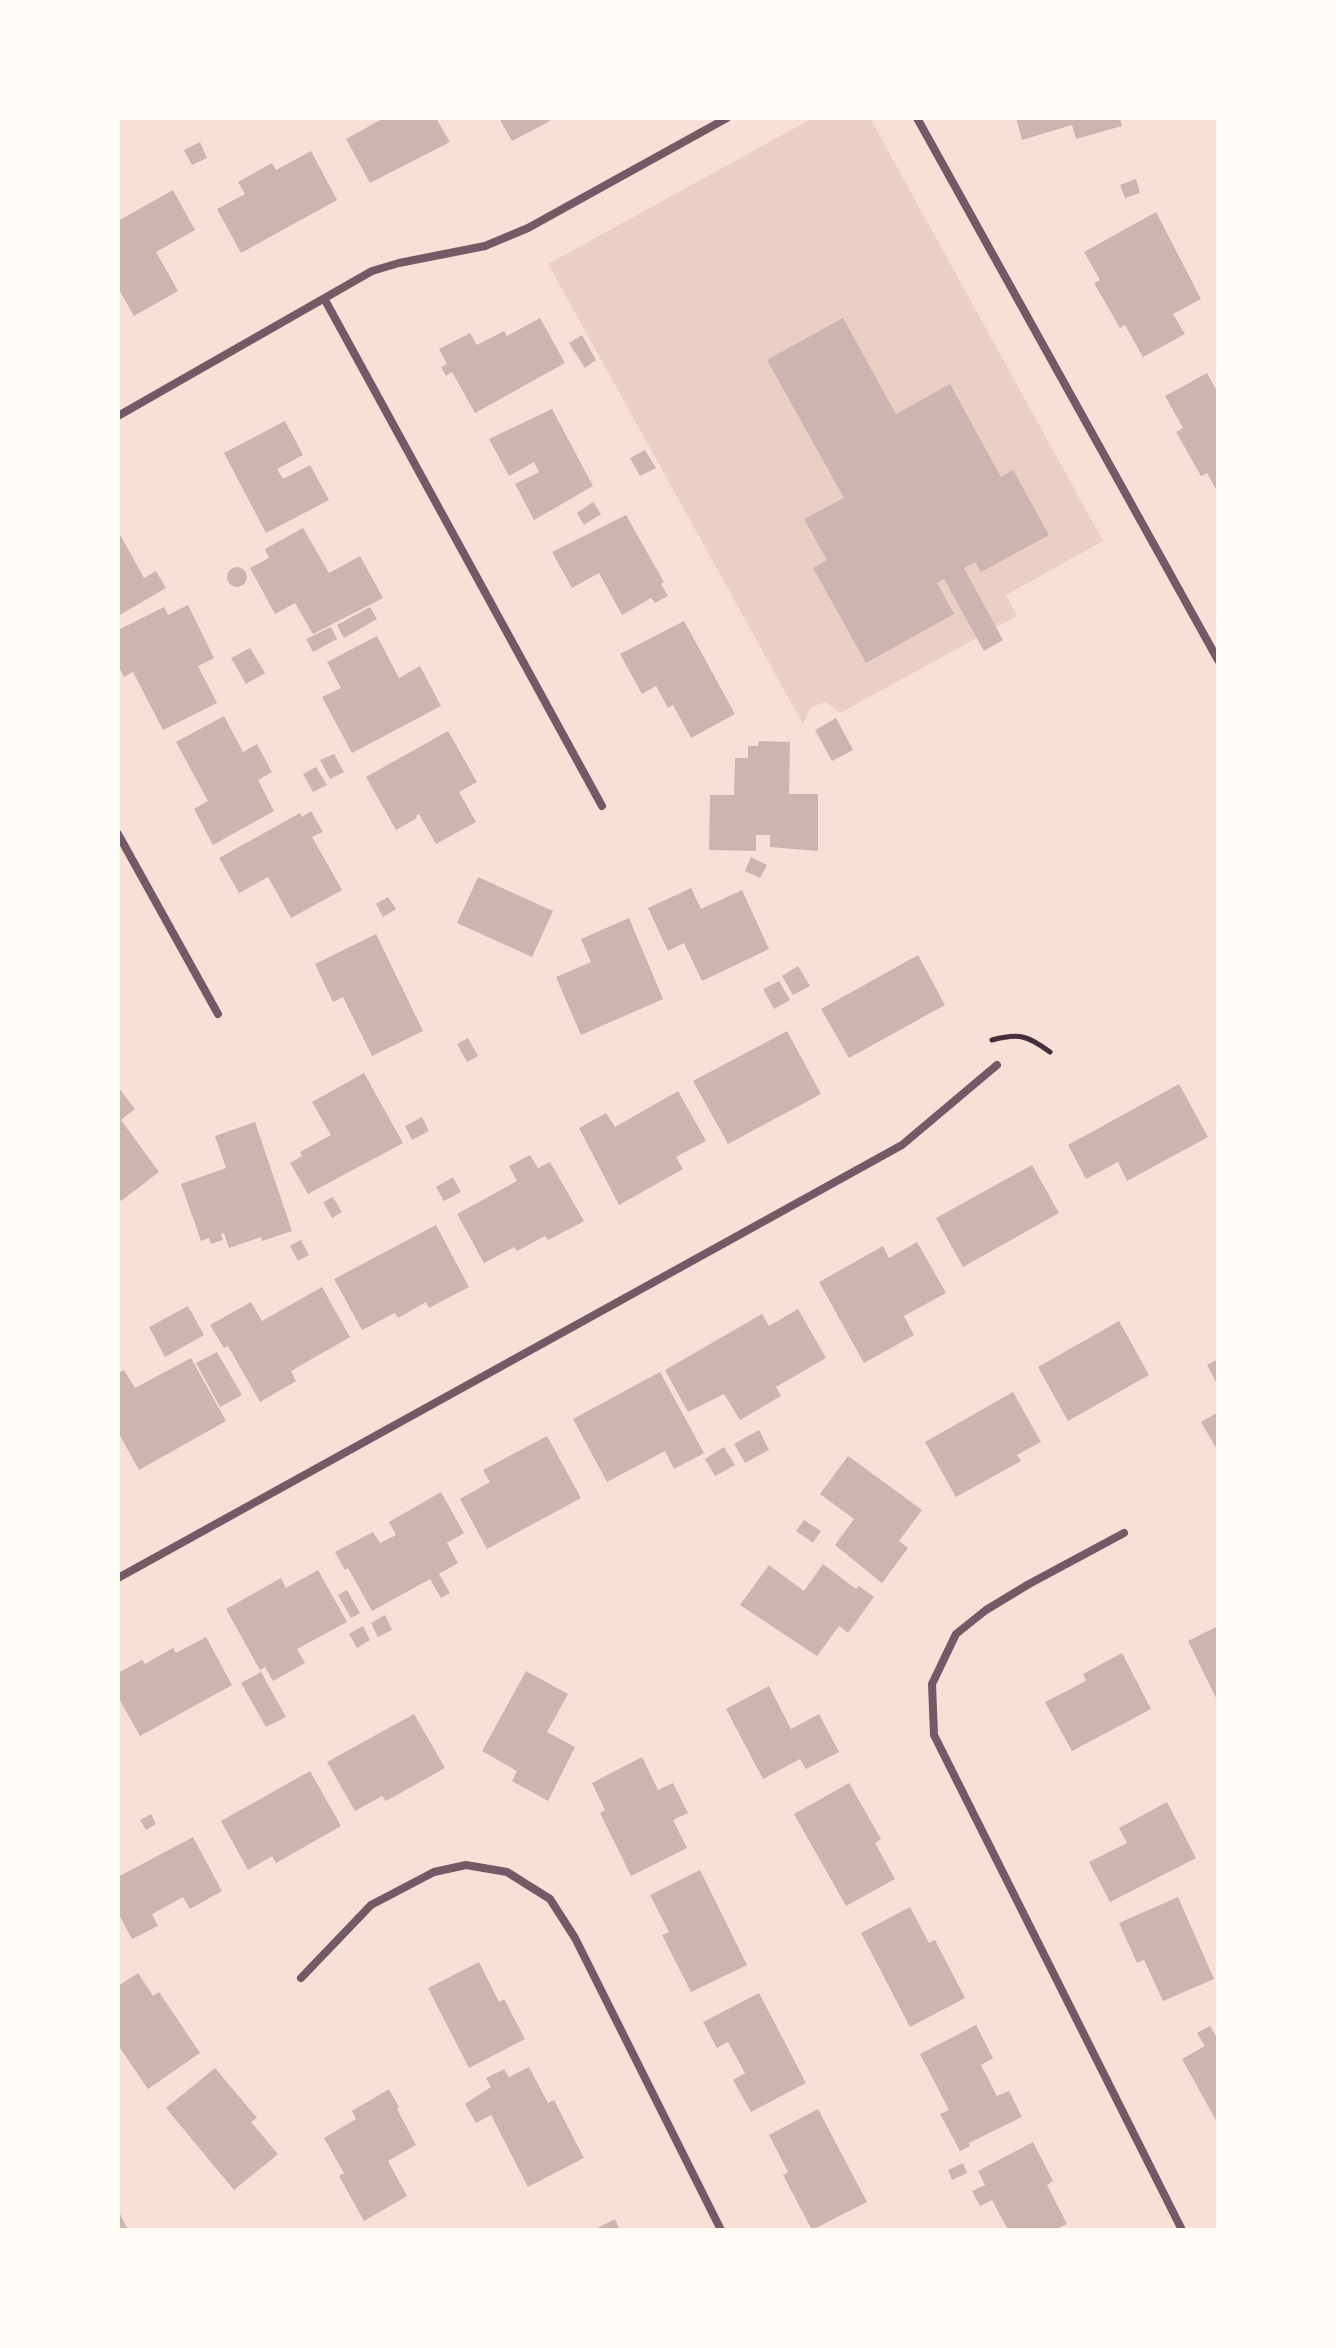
<!DOCTYPE html>
<html>
<head>
<meta charset="utf-8">
<style>
  body { margin:0 }
  #map { position:relative; width:1336px; height:2348px; overflow:hidden; background:#f7e1d7; font-family:Jost,sans-serif }
  canvas { display:block }
  .frame { position:absolute; inset:0; border:120px solid #fffaf5; pointer-events:none }
</style>
</head>
<body>
<div id="map">
<canvas width="1336" height="2348"></canvas>
<div class="frame"></div>
</div>
<script>
const g = document.querySelector('canvas').getContext('2d');
g.lineJoin = 'round';
function paint(path, color) { g.fillStyle = color; g.fill(path, 'evenodd'); }
function strokePath(path, color, width, dash) { g.strokeStyle = color; g.lineWidth = width; g.lineCap = dash ? 'butt' : 'round'; g.setLineDash(dash || []); g.stroke(path); }
paint(new Path2D(`
  M813 118H870L1103 541 1006 595 1017 616 840 713 826 702 811 707 803 724 548 264Z`), '#ebcfc5');
paint(new Path2D(`
  M384 118H436L450 142 370 183 346 139Z
  M499 118H549L550 121 512 141Z
  M1016 118H1120L1122 126 1076 139 1072 125 1022 140Z
  M200 142 207 158 192 165 184 150Z
  M311 151 337 200 241 253 217 209 245 194 238 182 272 163 276 170Z
  M1136 179 1140 193 1125 198 1120 185Z
  M173 190 195 230 156 252 178 291 134 316 118 288V221Z
  M1156 212 1201 299 1173 314 1185 334 1143 357 1125 325 1120 328 1094 283 1100 280 1084 252Z
  M540 318 565 363 475 413 452 372 446 376 441 367 447 364 439 349 470 333 477 345 504 331 507 336Z
  M843 318 896 414 950 384 1001 477 1013 470 1049 535 981 572 975 562 964 568 1003 640 984 651 944 579 937 583 954 614 866 663 813 568 827 560 804 519 844 498 767 360Z
  M582 335 596 360 585 368 569 343Z
  M1207 373 1218 393V493L1207 473 1201 476 1176 432 1183 428 1165 396Z
  M552 409 593 486 534 520 515 484 539 472 534 462 509 476 489 439Z
  M285 421 303 455 277 469 283 479 310 465 329 500 266 533 224 453Z
  M645 450 656 468 640 476 630 458Z
  M593 502 601 514 584 525 577 513Z
  M626 515 664 582 661 584 668 596 655 603 651 598 622 615 599 573 572 588 552 552Z
  M303 528 329 573 360 556 383 598 313 634 295 603 275 614 250 568 269 558 265 549Z
  M118 531 144 578 156 571 166 588 118 616Z
  M227 577a10 10 0 1 1 20 0a10 10 0 1 1-20 0Z
  M188 605 214 658 198 666 217 703 163 730 133 672 124 677 118 665V630L164 607 168 615Z
  M370 607 377 619 344 638 337 625Z
  M684 621 735 714 691 738 673 705 668 708 656 686 642 694 620 654Z
  M331 627 337 639 313 652 306 639Z
  M377 636 399 678 420 666 441 706 352 753 322 697 341 688 327 662Z
  M250 648 265 673 246 684 231 658Z
  M224 716 243 752 257 744 272 772 258 780 274 811 213 845 194 809 208 801 176 742Z
  M836 718 853 750 832 761 815 730Z
  M448 731 477 782 459 792 476 822 436 844 419 814 416 816 417 818 396 830 366 777Z
  M759 741 790 742 789 794H818V851L770 847V835H756V851L709 850 710 795H734L735 758H748V746H758Z
  M334 754 344 772 330 779 320 760Z
  M316 767 327 785 313 792 303 774Z
  M311 811 323 832 312 837 342 890 291 918 268 877 239 893 219 858 300 813 302 817Z
  M751 857 767 865 760 878 745 871Z
  M478 877 553 911 532 957 457 923Z
  M691 888 701 909 742 890 769 949 702 981 684 943 668 951 648 908Z
  M388 897 396 909 383 917 376 904Z
  M629 918 663 999 581 1035 556 977 591 962 581 939Z
  M376 934 423 1031 372 1056 343 997 333 1002 315 964Z
  M918 955 945 1005 849 1058 821 1009Z
  M798 966 810 986 793 995 782 976Z
  M779 981 790 1000 774 1009 763 989Z
  M787 1031 821 1094 728 1144 693 1081Z
  M468 1038 478 1056 467 1062 457 1044Z
  M364 1073 403 1143 308 1194 290 1163 302 1156 300 1152 331 1135 312 1102Z
  M1179 1084 1208 1137 1127 1181 1118 1162 1086 1179 1068 1145Z
  M118 1087 135 1109 121 1120 159 1172 121 1201 118 1196Z
  M678 1091 706 1141 676 1157 683 1169 619 1205 579 1128 606 1113 615 1127Z
  M422 1117 429 1131 412 1140 405 1126Z
  M255 1122 292 1231 262 1241 261 1237 229 1248 224 1233 221 1234 223 1240 211 1244 209 1238 201 1241 181 1184 226 1168 215 1136Z
  M530 1155 538 1168 550 1162 584 1221 548 1240 545 1236 517 1251 514 1247 484 1263 457 1214 517 1181 509 1166Z
  M1032 1165 1059 1213 963 1267 936 1218Z
  M453 1177 461 1192 444 1201 436 1187Z
  M333 1197 342 1212 332 1218 323 1202Z
  M436 1225 469 1287 429 1308 426 1302 398 1318 395 1313 362 1330 334 1279Z
  M301 1240 309 1255 298 1261 290 1246Z
  M917 1242 946 1293 904 1316 914 1335 864 1363 819 1282 883 1246 889 1258Z
  M322 1287 350 1337 291 1371 296 1381 260 1402 228 1346 224 1348 210 1325 251 1302 262 1321Z
  M188 1306 204 1335 165 1357 149 1327Z
  M798 1309 826 1358 776 1387 781 1396 740 1420 724 1394 688 1412 665 1370 762 1314 769 1326Z
  M1119 1321 1149 1375 1068 1421 1038 1367Z
  M217 1352 242 1395 220 1407 196 1363Z
  M191 1358 226 1421 139 1470 118 1432V1373L124 1370 135 1388Z
  M1218 1359V1386L1207 1365Z
  M660 1372 704 1453 674 1469 665 1451 607 1482 573 1419Z
  M1013 1392 1041 1442 1017 1455 1021 1461 956 1497 925 1442Z
  M1218 1412V1451L1201 1422Z
  M759 1430 769 1450 745 1463 734 1444Z
  M547 1436 581 1498 487 1549 460 1499 490 1482 483 1470Z
  M724 1447 735 1465 715 1476 705 1459Z
  M848 1456 922 1510 899 1541 908 1548 882 1583 835 1545 854 1519 820 1494Z
  M441 1492 464 1533 447 1543 458 1563 439 1574 450 1593 441 1598 430 1579 372 1611 348 1568 345 1570 335 1552 373 1532 380 1543 396 1535 389 1522Z
  M804 1520 821 1531 813 1543 796 1531Z
  M823 1564 856 1589 859 1586 874 1597 848 1633 839 1626 817 1656 740 1605 769 1565 804 1591Z
  M318 1570 347 1622 297 1649 305 1663 273 1681 265 1667 260 1670 226 1609 281 1578 286 1588Z
  M347 1590 360 1613 351 1618 338 1595Z
  M385 1615 392 1630 378 1637 371 1623Z
  M363 1626 370 1640 357 1648 349 1634Z
  M1218 1626V1702L1188 1641Z
  M206 1637 232 1685 140 1736 118 1697V1673L142 1660 145 1664 173 1648 176 1653Z
  M1122 1653 1151 1709 1072 1751 1045 1702 1086 1681 1083 1674Z
  M526 1671 568 1694 547 1732 575 1747 548 1801 512 1781 517 1771 482 1751Z
  M261 1672 286 1717 266 1727 241 1683Z
  M769 1686 791 1729 819 1714 839 1752 806 1769 800 1759 763 1779 726 1709Z
  M414 1714 445 1768 386 1801 382 1796 355 1811 327 1762Z
  M642 1757 658 1790 673 1783 688 1813 673 1820 687 1848 631 1876 600 1813 605 1810 592 1783Z
  M310 1771 341 1826 276 1863 272 1856 248 1870 221 1821Z
  M849 1783 881 1839 875 1843 895 1879 846 1906 794 1814Z
  M1167 1802 1196 1858 1110 1902 1089 1862 1127 1843 1119 1828Z
  M151 1814 156 1824 146 1830 140 1820Z
  M193 1837 222 1891 190 1909 183 1897 152 1914 158 1926 132 1939 118 1913V1877Z
  M700 1870 747 1965 691 1992 662 1935 669 1932 650 1895Z
  M1178 1897 1214 1979 1163 2001 1144 1960 1137 1963 1119 1923Z
  M910 1907 929 1943 935 1940 965 1998 910 2027 861 1933Z
  M479 1962 499 2002 504 1999 525 2039 469 2068 428 1988Z
  M138 1973 153 1996 159 1992 200 2053 148 2089 118 2045V1986Z
  M759 1993 806 2083 751 2112 733 2080 745 2073 728 2042 717 2048 703 2022Z
  M976 2025 993 2058 981 2065 997 2096 1009 2091 1022 2117 969 2143 970 2146 960 2151 940 2114 949 2110 920 2054Z
  M1210 2026 1218 2039V2124L1182 2059 1205 2046 1197 2033Z
  M529 2067 548 2103 554 2100 584 2158 528 2187 491 2115 476 2123 465 2104 491 2087 486 2078 504 2069 509 2077Z
  M215 2068 257 2118 251 2122 278 2154 234 2190 166 2108Z
  M389 2089 399 2107 397 2109 416 2145 388 2161 407 2196 364 2221 339 2176 344 2173 324 2138 356 2119 352 2111Z
  M818 2109 867 2202 812 2230 783 2175 788 2172 769 2135Z
  M1033 2142 1053 2181 1047 2185 1067 2224 1055 2230H1008L992 2200 980 2206 972 2191 985 2185 978 2171Z
  M963 2163 967 2173 952 2180 948 2170Z
  M118 2210 127 2228 123 2230H118Z
  M615 2219 620 2230H593Z`), '#ccb4b1');
strokePath(new Path2D(`
  M992 1040C1019 1033 1027 1035 1050 1052`), '#4a2c40', 5);
strokePath(new Path2D(`
  M917 118 1218 660
  M325 300 602 806
  M118 416 372 271 399 263 485 246 528 228 727 118
  M118 834 218 1014
  M1124 1533 1029 1584 986 1610 956 1634 932 1684 934 1735 1182 2230
  M118 1578 902 1145 997 1065
  M301 1978 371 1905 434 1872 466 1865 507 1872 550 1899 575 1938 721 2230`), '#755966', 8);
</script>
</body>
</html>
